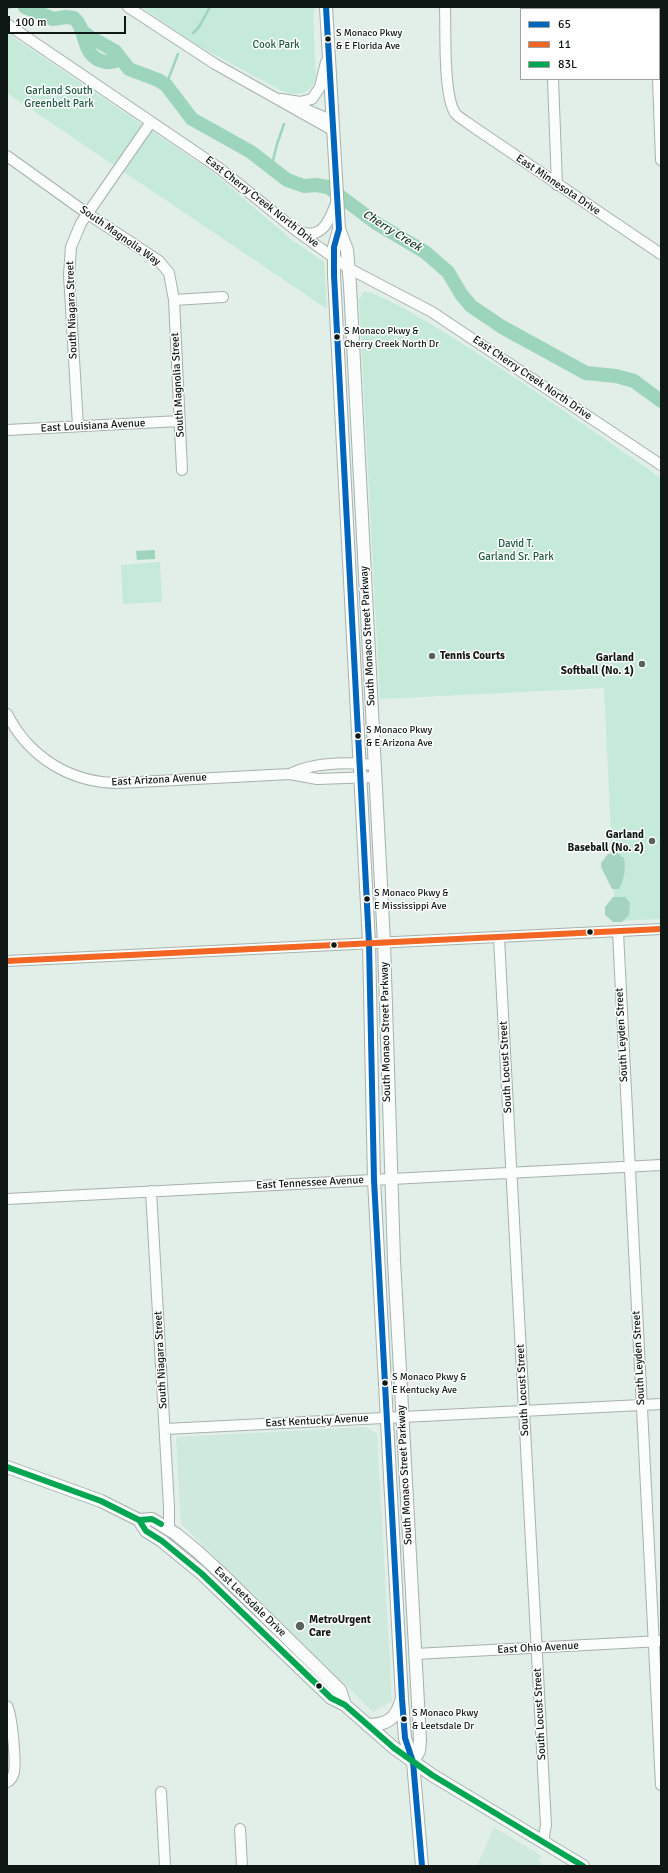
<!DOCTYPE html>
<html>
<head>
<meta charset="utf-8">
<style>
  body { margin:0 }
  #map { position:relative; width:668px; height:1873px; overflow:hidden; background:#e1efe8; font-family:Signika,sans-serif }
  canvas { display:block }
  .frame { position:absolute; inset:0; border:8px solid #0f1814; pointer-events:none }
  .legend { position:absolute; left:520px; top:8px; width:140px; height:72px; box-sizing:border-box; background:#fff; border:1px solid #9fa3a1; margin:0; padding:5px 7px; list-style:none; font-size:12px; color:#0f1814 }
  .legend li { display:flex; align-items:center; gap:8px; height:20px }
  .legend b { width:20px; border:1px solid #9fa3a1 }
  .scale { position:absolute; left:8px; top:16px; width:118px; height:18px; box-sizing:border-box; border:2px solid #0f1814; border-top:0; padding-left:5px; font-size:12px; line-height:14px; white-space:nowrap; color:#0f1814; -webkit-text-stroke:3px #fff; paint-order:stroke }
</style>
</head>
<body>
<div id="map">
<canvas width="668" height="1873"></canvas>
<div class="frame"></div>
<ul class="legend">
<li><b style="height:5px;background:#0065bd"></b>65</li>
<li><b style="height:5px;background:#f26522"></b>11</li>
<li><b style="height:5px;background:#00a651"></b>83L</li>
</ul>
<div class="scale">100 m</div>
</div>
<script>
const g = document.querySelector('canvas').getContext('2d');
g.lineJoin = 'round';
function paint(path, color) { g.fillStyle = color; g.fill(path, 'evenodd'); }
function strokePath(path, color, width, dash) { g.strokeStyle = color; g.lineWidth = width; g.lineCap = dash ? 'butt' : 'round'; g.setLineDash(dash || []); g.stroke(path); }
function drawText(font, color, halo, rows, align = 'center') {
  g.font = font + ' Signika,sans-serif'; g.lineWidth = 3; g.setLineDash([]); g.textBaseline = 'middle'; g.strokeStyle = halo; g.fillStyle = color; for (const [text, x, y, turn = 0] of rows) {
    g.save(); g.translate(x, y); g.rotate((+turn || 0) * Math.PI / 180); g.textAlign = isNaN(turn) ? turn : align; if (halo) g.strokeText(text, 0, 0); g.fillText(text, 0, 0); g.restore();
  }
}
paint(new Path2D(`
  M366 1427 377 1434 392 1701 373 1712 181 1524 176 1437Z
  M494 1827 542 1856 539 1861 543 1866H477Z`), '#d0e9dd');
paint(new Path2D(`
  M141 7H315L313 15 316 78C310 95 297 97 282 91L197 45Z
  M7 33 214 173 292 240 324 262 327 309 7 93Z
  M363 292C387 285 626 453 661 478V919L615 921 604 688 380 699 359 300Z
  M160 562 162 602 123 604 121 565Z`), '#c6ead9');
paint(new Path2D(`
  M616 852 624 858C626 869 624 880 619 889H612L601 867V863L608 854Z
  M613 897H625L630 903 629 915 622 922H613L605 915V907Z`), '#a4d4bf');
paint(new Path2D(`
  M155 550V559L137 560 136 551Z`), '#9cd5bc');
strokePath(new Path2D(`
  M9 8 11 7
  M193 33 199 27 210 7
  M166 85 178 54
  M271 169 277 144 284 124`), '#9cd5bc', 2.5);
strokePath(new Path2D(`
  M25 7 53 19 66 17 74 18C89 31 79 57 106 62 112 63 117 60 122 60
  M82 31 90 37 115 51 129 69 158 80 166 85 192 119 251 152 287 180 304 186 316 185 328 187 376 223 425 252 448 272 461 294 471 306 502 327 586 373 616 376 634 381 661 401`), '#9cd5bc', 14);
const minor = new Path2D(`
  M128 7 215 64 334 131
  M445 7C446 31 443 94 455 113 459 118 467 122 472 126L661 254
  M549 7V9
  M654 7V9
  M7 24 219 168 298 232 348 268 432 312 661 465
  M553 79 557 185
  M658 79 661 160
  M281 99 300 102 312 99 320 87 326 62
  M296 105 333 121
  M7 156 88 214 159 261 169 273 174 300 182 470
  M300 232C324 240 330 218 337 201
  M174 300 223 297
  M78 426 69 275 71 247 81 223 151 122
  M7 430 180 421
  M7 714C29 757 70 783 119 783L290 774 317 779 375 777
  M290 774C315 762 347 762 374 765
  M618 932 661 1785
  M499 938 546 1825 543 1842
  M7 961 661 929
  M151 1191 169 1507V1525L167 1528
  M7 1199 661 1165
  M165 1429 661 1404
  M415 1654 661 1641
  M7 1706C12 1714 16 1762 14 1772 13 1777 11 1780 7 1782
  M161 1792 165 1866
  M240 1829 242 1866`);
const major = new Path2D(`
  M326 7 339 229 334 247V275L369 943 374 1180 402 1699 405 1738 413 1762 422 1866
  M339 229 347 250 350 285 384 943 394 1260 420 1740 419 1751 413 1762
  M7 1467 101 1501 139 1520 152 1519 176 1534 198 1552 225 1577 340 1690 345 1705
  M139 1520 146 1531 162 1541 201 1573 331 1698 345 1705 394 1748 432 1775 583 1866
  M367 1725C385 1725 396 1720 401 1701`);
strokePath(minor, '#a7b1ac', 12);
strokePath(major, '#a7b1ac', 14);
strokePath(minor, '#fafdfc', 10);
strokePath(major, '#fafdfc', 12);
strokePath(new Path2D(`
  M326 7 339 229 334 247V275L369 943 374 1180 402 1699 405 1738 413 1762 422 1866`), '#0065bd', 6);
strokePath(new Path2D(`
  M7 961 661 929`), '#f26522', 6);
strokePath(new Path2D(`
  M7 1467 101 1501 139 1520 152 1519 161 1524
  M139 1520 146 1531 162 1541 201 1573 331 1698 345 1705 394 1748 432 1775 583 1866`), '#00a651', 6);
for (const [x, y, r, color] of [
  [328,39,3.5,"#0f1814"],
  [337,337,3.5,"#0f1814"],
  [432,656,4,"#58635e"],
  [642,664,4,"#58635e"],
  [358,736,3.5,"#0f1814"],
  [652,841,4,"#58635e"],
  [367,899,3.5,"#0f1814"],
  [590,932,3.5,"#0f1814"],
  [334,945,3.5,"#0f1814"],
  [385,1383,3.5,"#0f1814"],
  [300,1626,5,"#58635e"],
  [319,1686,3.5,"#0f1814"],
  [404,1719,3.5,"#0f1814"]
]) { const dot = new Path2D(); dot.arc(x, y, r, 0, 2 * Math.PI); g.fillStyle = color; g.fill(dot); strokePath(dot, '#fff', 1.5); }
drawText('10px', '#0f1814', '#fff', [
  ["S Monaco Pkwy",336,33],
  ["& E Florida Ave",336,46],
  ["S Monaco Pkwy &",344,331],
  ["Cherry Creek North Dr",344,344],
  ["S Monaco Pkwy",366,730],
  ["& E Arizona Ave",366,743],
  ["S Monaco Pkwy &",374,893],
  ["E Mississippi Ave",374,906],
  ["S Monaco Pkwy &",392,1377],
  ["E Kentucky Ave",392,1390],
  ["S Monaco Pkwy",412,1713],
  ["& Leetsdale Dr",412,1726]
], 'left');
drawText('11px', '#225c46', '#fff', [
  ["Cook Park",276,45],
  ["Garland South",59,91],
  ["Greenbelt Park",59,104],
  ["David T.",516,544],
  ["Garland Sr. Park",516,557]
]);
drawText('11px', '#0f1814', '#fff', [
  ["East Minnesota Drive",558,185,34],
  ["East Cherry Creek North Drive",262,202,38],
  ["South Magnolia Way",120,236,35],
  ["South Niagara Street",72,310,-92],
  ["East Cherry Creek North Drive",532,378,34],
  ["South Magnolia Street",178,385,-93],
  ["East Louisiana Avenue",93,426,-3],
  ["South Monaco Street Parkway",368,636,-93],
  ["East Arizona Avenue",159,780,-3],
  ["South Monaco Street Parkway",386,1032,-91],
  ["South Leyden Street",622,1035,-93],
  ["South Locust Street",506,1067,-93],
  ["East Tennessee Avenue",310,1183,-3],
  ["South Leyden Street",639,1358,-93],
  ["South Niagara Street",161,1360,-93],
  ["South Locust Street",523,1390,-93],
  ["East Kentucky Avenue",317,1421,-3],
  ["South Monaco Street Parkway",405,1475,-93],
  ["East Leetsdale Drive",250,1602,44],
  ["East Ohio Avenue",538,1648,-3],
  ["South Locust Street",540,1714,-93]
]);
drawText('bold 11px', '#0f1814', '#fff', [
  ["Tennis Courts",440,656],
  ["Garland",634,658,"right"],
  ["Softball (No. 1)",634,671,"right"],
  ["Garland",644,835,"right"],
  ["Baseball (No. 2)",644,848,"right"],
  ["MetroUrgent",309,1620],
  ["Care",309,1633]
], 'left');
drawText('italic 12px', '#183a2c', '#fff', [
  ["Cherry Creek",392,231,32]
]);
</script>
</body>
</html>
